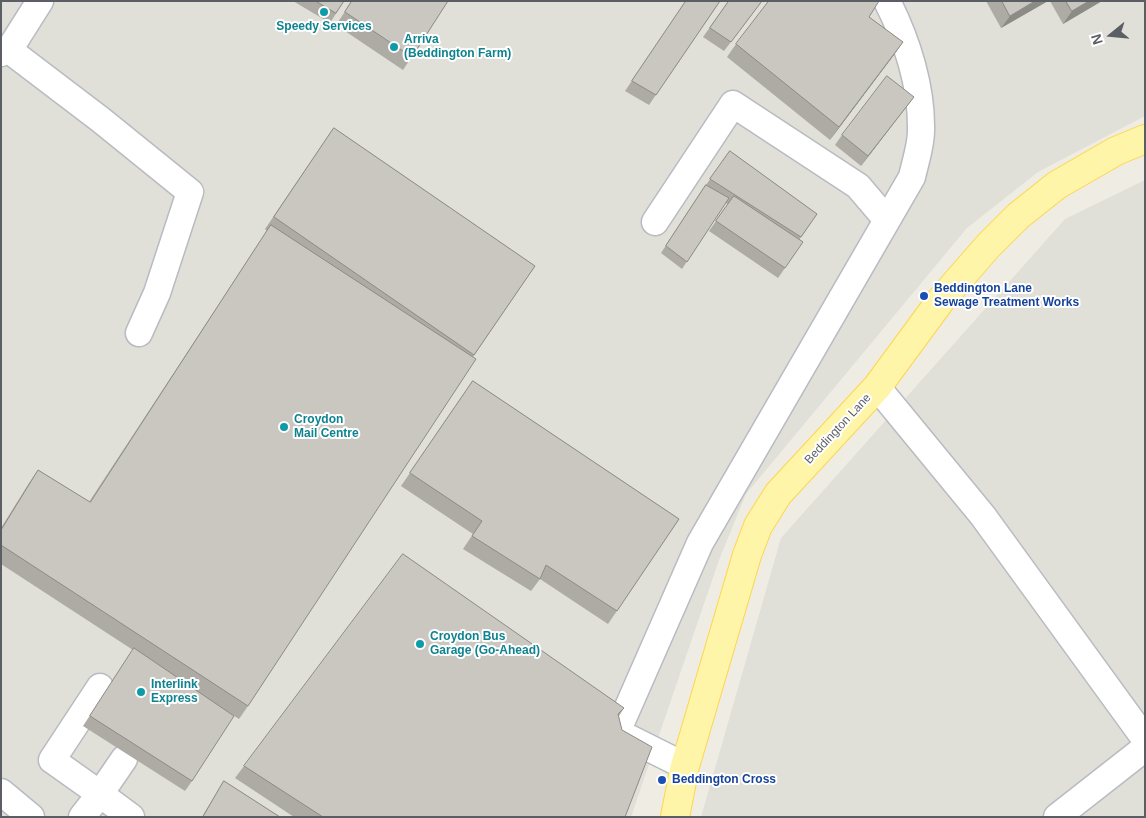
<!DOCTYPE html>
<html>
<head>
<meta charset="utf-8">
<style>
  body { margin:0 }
  #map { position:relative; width:1146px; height:818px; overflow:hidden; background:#efede3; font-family:Arial,sans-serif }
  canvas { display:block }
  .frame { position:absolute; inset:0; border:2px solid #5b5f65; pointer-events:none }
  .north { position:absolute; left:1086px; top:10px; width:50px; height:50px; -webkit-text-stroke:4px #fff; paint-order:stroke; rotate:253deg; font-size:14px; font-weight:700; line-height:20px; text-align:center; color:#5b5f65 }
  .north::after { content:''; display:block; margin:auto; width:18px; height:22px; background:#5b5f65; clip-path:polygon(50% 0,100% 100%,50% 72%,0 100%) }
</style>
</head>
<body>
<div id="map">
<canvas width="1146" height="818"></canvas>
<div class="frame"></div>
<div class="north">N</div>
</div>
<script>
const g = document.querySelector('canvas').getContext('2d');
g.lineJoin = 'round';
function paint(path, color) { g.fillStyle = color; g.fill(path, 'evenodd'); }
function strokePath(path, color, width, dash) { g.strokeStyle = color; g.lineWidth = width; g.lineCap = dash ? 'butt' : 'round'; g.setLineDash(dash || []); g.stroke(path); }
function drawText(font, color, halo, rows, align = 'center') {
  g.font = font + ' Arial,sans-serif'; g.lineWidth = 4; g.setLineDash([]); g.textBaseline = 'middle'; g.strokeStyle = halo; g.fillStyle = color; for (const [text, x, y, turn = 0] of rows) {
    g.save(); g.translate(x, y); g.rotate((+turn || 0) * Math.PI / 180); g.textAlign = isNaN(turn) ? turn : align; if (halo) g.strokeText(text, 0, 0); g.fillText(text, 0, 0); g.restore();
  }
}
paint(new Path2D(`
  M1 1H1145V116L1038 172 967 228 746 494 719 560 631 817H1Z
  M1145 180V817H701L781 538 1065 219Z`), '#e0dfd8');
const minor = new Path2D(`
  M9 50 101 120 190 192 157 293 139 333
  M1 53 9 50 40 1
  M655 222 733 104 858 186 887 220
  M877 387 983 516 1145 739
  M124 759 100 794 131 817
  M685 766 617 732 700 543 912 177C915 163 921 146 921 131 922 87 907 40 887 1
  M1 792 31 817
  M82 817 100 794 52 760 100 687
  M1057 817 1145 748`);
const major = new Path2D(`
  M675 817 685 766 747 555 758 526 778 494 877 387 941 300 988 246 1018 216 1057 185 1116 151 1145 139`);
strokePath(minor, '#b8bbc1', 29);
strokePath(major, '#fed54e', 30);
strokePath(minor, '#fff', 26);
strokePath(major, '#fff5a9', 28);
paint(new Path2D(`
  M293 1H344L330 23Z
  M352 1H448L403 70 336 25Z
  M686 1H720L649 105 625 91Z
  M729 1H762L724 51 703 37Z
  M986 1H1048L1001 28Z
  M1050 1H1102L1063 24Z
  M869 17 903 42 830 140 727 57 736 44Z
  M914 97 861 166 835 145 842 135Z
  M334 128 535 266 473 357 248 706 239 719 228 712 192 781 185 791 83 726 133 650 1 564V528L29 483 38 470 89 502 267 231 265 229Z
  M730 151 817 214 799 240 785 268 778 278 709 231 728 204 725 203 682 269 661 253 701 192Z
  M473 381 679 519 608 624 540 579 531 591 463 549 473 534 401 486Z
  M624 708 619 716 625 817H294L235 778 244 766Z
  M224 781 280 817H202Z`), '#aeaba5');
paint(new Path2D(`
  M1035 1H1048L1001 28 1010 16Z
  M1089 1H1102L1063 24 1072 11Z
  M903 42 894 55 830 140 839 127Z
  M914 97 907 106 861 166 868 156Z`), '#8d8b86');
const building = new Path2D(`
  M316 1H344L336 13Z
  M352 1H448L412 57 345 12Z
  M686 1H720L656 95 632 81Z
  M729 1H762L731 42 710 28Z
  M769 1H879L869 17 903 42 839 127 736 44Z
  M1002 1H1035L1010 16Z
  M1066 1H1089L1072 11Z
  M887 76 914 97 868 156 842 135Z
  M334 128 535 266 474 355 274 217Z
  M730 151 817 214 801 237 710 179Z
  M706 185 729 198 687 262 666 246Z
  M734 196 803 242 785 268 716 221Z
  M271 225 476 359 248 706 1 545V530L38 470 90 502Z
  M473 381 679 519 617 611 546 565 540 579 472 536 482 521 410 473Z
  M403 554 624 708 618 714 622 730 652 747 625 817H323L244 766Z
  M134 648 234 716 192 781 90 716Z
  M224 781 280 817H203Z`);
paint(building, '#cac7c0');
strokePath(building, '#8d8b86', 1);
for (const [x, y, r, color] of [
  [324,12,5,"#0f9aa8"],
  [394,47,5,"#0f9aa8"],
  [924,296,5,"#1a4fb4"],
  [284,427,5,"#0f9aa8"],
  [420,644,5,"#0f9aa8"],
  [141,692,5,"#0f9aa8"],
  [662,780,5,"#1a4fb4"]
]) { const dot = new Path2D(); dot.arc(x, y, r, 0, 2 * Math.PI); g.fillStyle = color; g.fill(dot); strokePath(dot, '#fff', 2); }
drawText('bold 12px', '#0d838f', '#fff', [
  ["Speedy Services",324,27,"center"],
  ["Arriva",404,40],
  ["(Beddington Farm)",404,54],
  ["Croydon",294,420],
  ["Mail Centre",294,434],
  ["Croydon Bus",430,637],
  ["Garage (Go-Ahead)",430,651],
  ["Interlink",151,685],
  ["Express",151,699]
], 'left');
drawText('bold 12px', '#164399', '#fff', [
  ["Beddington Lane",934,289],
  ["Sewage Treatment Works",934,303],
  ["Beddington Cross",672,780]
], 'left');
drawText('12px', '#5b5f65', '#fff', [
  ["Beddington Lane",838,429,-47]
]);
</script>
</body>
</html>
